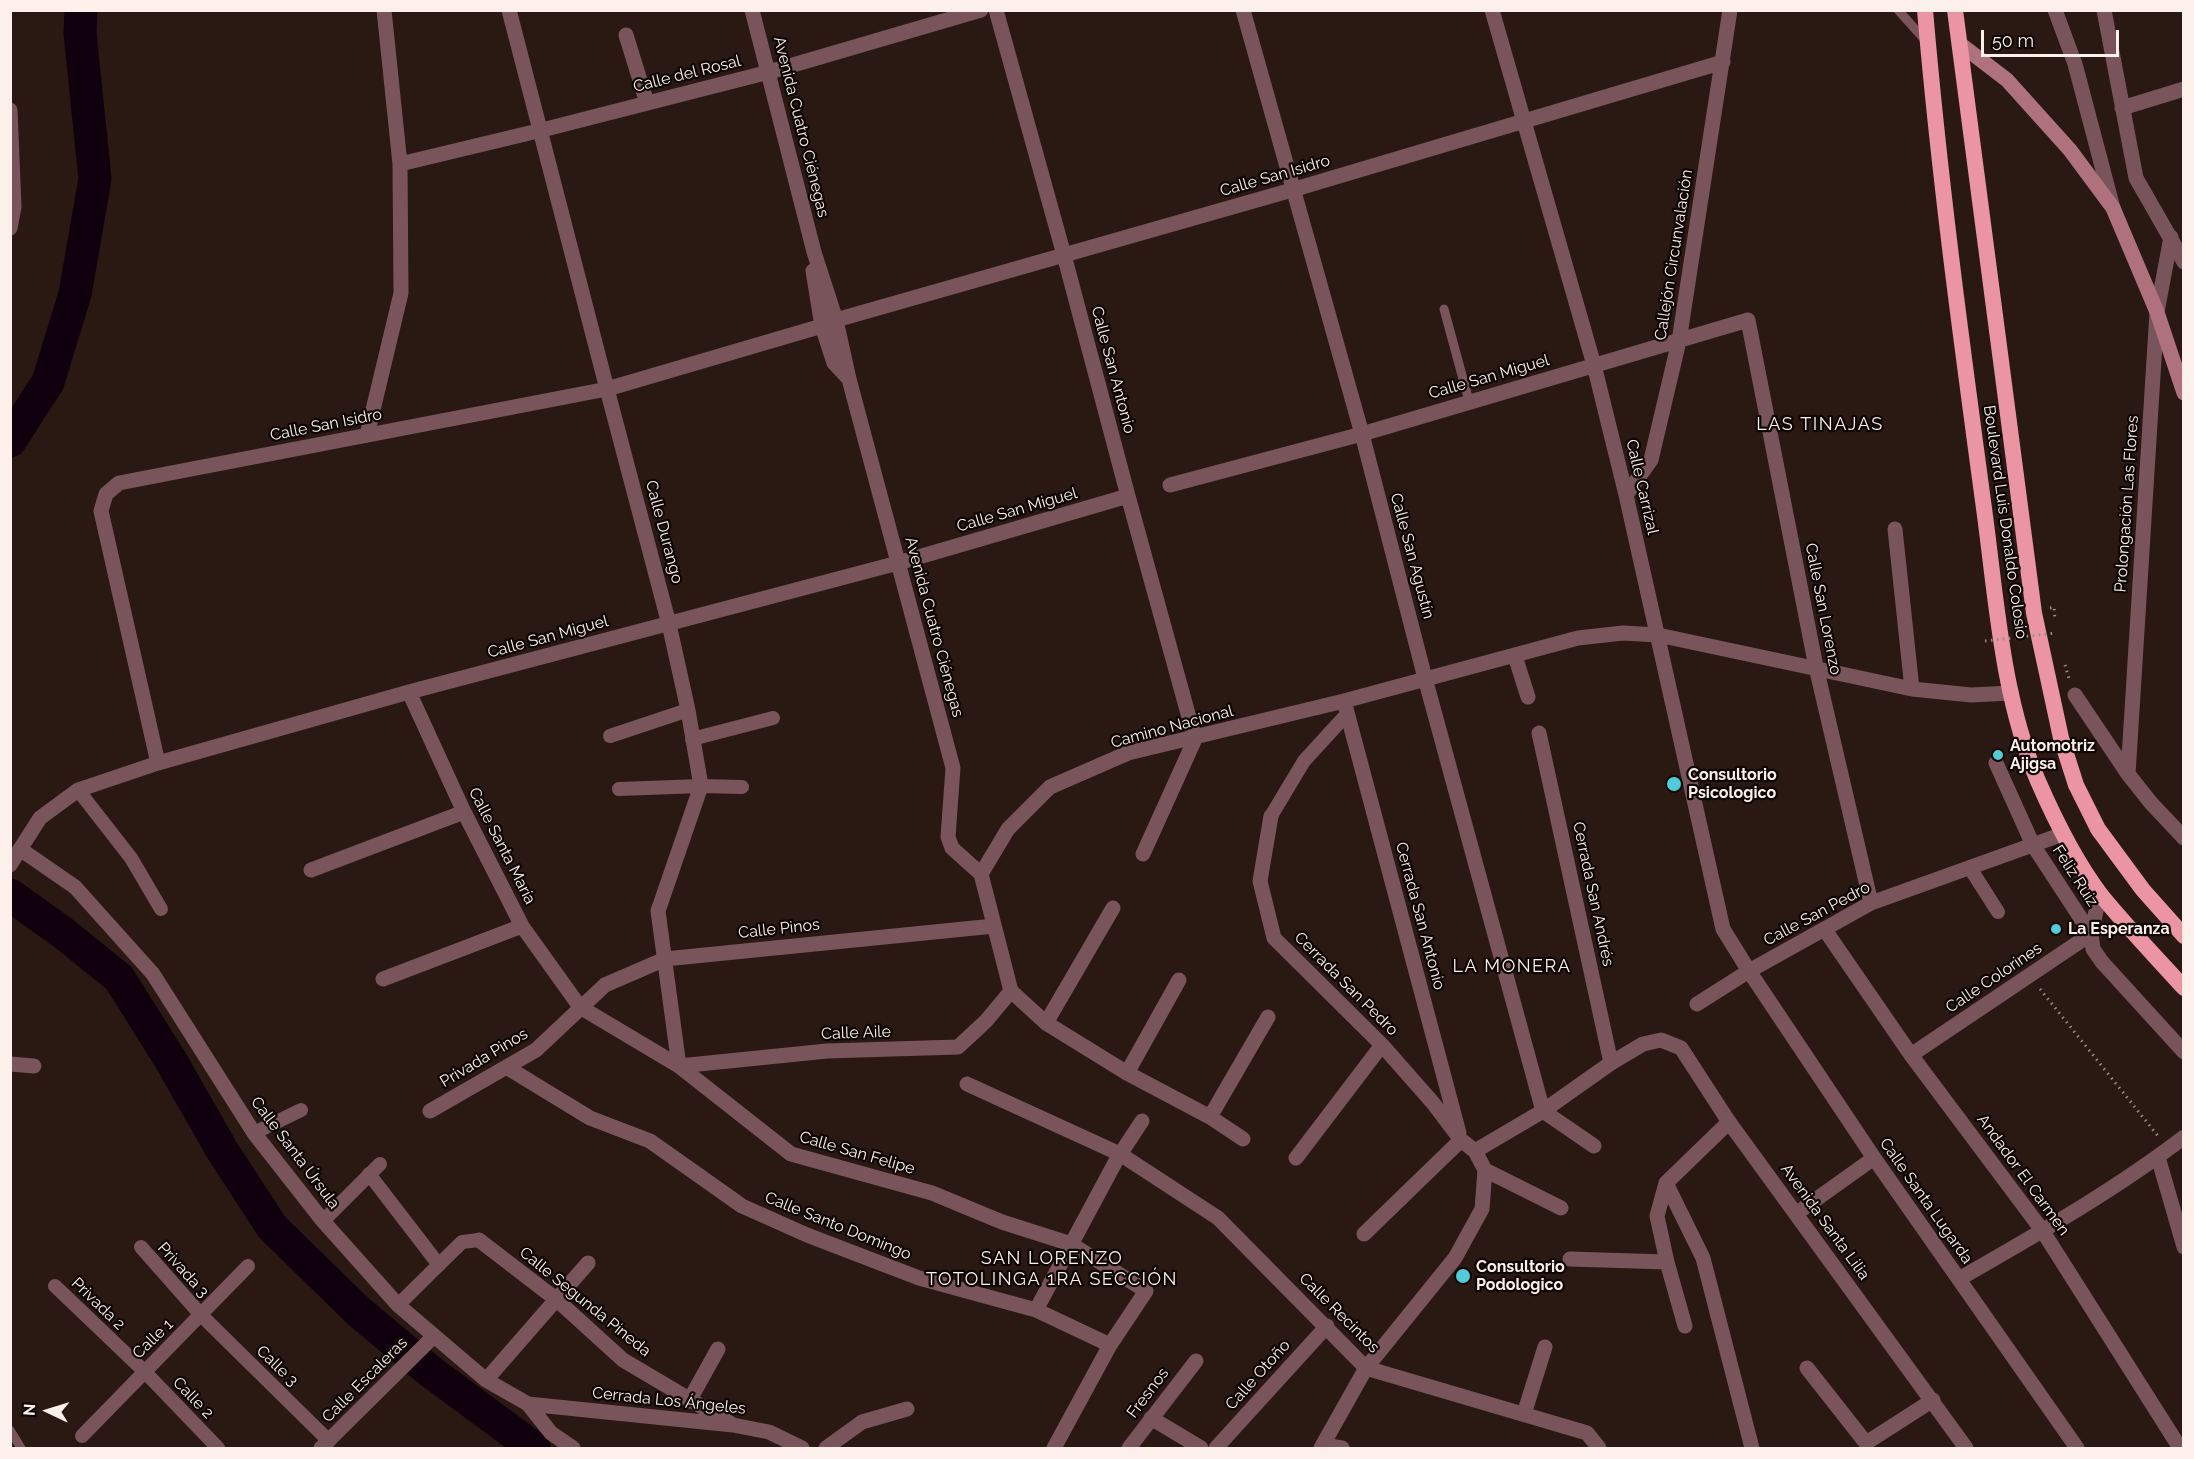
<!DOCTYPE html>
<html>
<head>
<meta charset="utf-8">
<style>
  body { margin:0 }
  #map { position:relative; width:2194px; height:1459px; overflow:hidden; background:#2a1812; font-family:Raleway,sans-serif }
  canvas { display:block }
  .frame { position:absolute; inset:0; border:12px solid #fdf0eb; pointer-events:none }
  .north { position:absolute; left:18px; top:1381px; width:60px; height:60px; -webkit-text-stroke:4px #0d0604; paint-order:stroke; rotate:274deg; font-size:16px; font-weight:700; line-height:24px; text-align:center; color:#fdf0eb }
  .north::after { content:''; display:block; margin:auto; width:21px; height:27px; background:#fdf0eb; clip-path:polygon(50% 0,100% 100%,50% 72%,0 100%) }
  .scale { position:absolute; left:1981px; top:30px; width:138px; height:27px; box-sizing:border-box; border:3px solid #fdf0eb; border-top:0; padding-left:8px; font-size:18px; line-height:21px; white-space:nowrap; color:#fdf0eb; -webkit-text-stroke:4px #0d0604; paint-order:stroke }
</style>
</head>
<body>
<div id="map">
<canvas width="2194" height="1459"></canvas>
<div class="frame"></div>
<div class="north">N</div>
<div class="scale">50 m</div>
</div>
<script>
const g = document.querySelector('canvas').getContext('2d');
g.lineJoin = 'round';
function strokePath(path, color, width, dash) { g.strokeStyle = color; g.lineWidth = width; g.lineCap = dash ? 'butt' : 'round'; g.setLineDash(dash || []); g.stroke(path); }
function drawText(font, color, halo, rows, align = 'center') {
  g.font = font + ' Raleway,sans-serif'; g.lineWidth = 4.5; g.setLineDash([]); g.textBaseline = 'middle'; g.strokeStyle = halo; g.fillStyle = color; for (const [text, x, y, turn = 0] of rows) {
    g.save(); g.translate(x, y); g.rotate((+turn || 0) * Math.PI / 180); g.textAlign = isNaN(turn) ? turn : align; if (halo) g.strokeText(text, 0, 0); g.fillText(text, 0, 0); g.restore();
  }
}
strokePath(new Path2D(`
  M10 441 48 382 75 294 95 179 80 33 81 10
  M10 895 62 932 119 978 170 1059 222 1150 272 1227 358 1311 431 1372 534 1448`), '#10000d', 33);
strokePath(new Path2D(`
  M2050 608 2054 607 2055 620
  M2065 665 2070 682
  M2040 989 2158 1136`), '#9a8a85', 3, [1.5, 4.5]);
strokePath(new Path2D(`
  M1898 10 1925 40
  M1444 309 1469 401
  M10 1430 21 1448`), '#7a545b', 9);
strokePath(new Path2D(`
  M610 736 688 710
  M692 739 773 718
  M619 789 701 786 742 787
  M78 790 131 858 161 909
  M1271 816 1304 761 1347 714
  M1970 868 1998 912
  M254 1133 301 1110
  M369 1174 439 1265
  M323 1221 380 1164
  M141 1247 201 1315 329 1441
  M55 1286 144 1371 218 1448
  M398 1305 462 1242 479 1240
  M82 1436 248 1266`), '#7a545b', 14);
strokePath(new Path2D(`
  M509 10 607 389 669 624 688 710 701 786 658 911 679 1066
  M752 10 814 252 836 320 849 379 953 768 948 837 952 848 981 874
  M996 10 1064 255 1128 496 1195 739 1143 854
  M1492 10 1594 365 1626 495 1723 929 1749 971 1874 1158 2077 1448
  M2055 10 2075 64 2113 208
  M2104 10 2136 178 2184 262
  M626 35 647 103
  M2122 108 2184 89
  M10 110 14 207 10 228
  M400 164 542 130 769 72 981 10
  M2171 237 2157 312 2128 774 2151 803 2184 838
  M813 271 822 326 834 363 847 377
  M836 320 1292 190 1723 62
  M367 435 401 293 400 164 384 10
  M1170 485 1362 434 1748 320 1816 667 1871 903
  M1626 495 1651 460 1679 341 1730 10
  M1895 529 1912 689
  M1515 656 1528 697
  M409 692 464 812 522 926 580 1007 679 1066 791 1154 932 1193 1002 1222 1071 1244 1146 1291 1110 1345 1054 1448
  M2075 695 2128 774
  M1344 701 1459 1133
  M1539 733 1611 1063
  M158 763 101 511 106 494 119 483 607 389 822 326
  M1996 763 2033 845 2091 934 2093 949 2102 962 2184 1052
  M1271 816 1260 881 1274 938 1382 1045 1433 1103 1461 1140 1475 1151 1485 1170 1482 1209 1455 1258 1366 1368 1321 1448
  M20 849 75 887 153 974 254 1133 323 1221 398 1305 486 1380 528 1404 551 1433 573 1448
  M10 865 40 818 78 790 158 763 409 692 898 563 1128 496
  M311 870 464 812
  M1825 930 1911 1055 2042 1230 2180 1448
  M383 979 522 926
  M1697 1004 1749 971 1871 903 2063 834
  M1046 1023 1113 908
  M1911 1055 2091 934 2100 893
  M10 1064 34 1066
  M679 1066 827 1051 958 1047 986 1021 1011 991
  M508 1068 590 1118 650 1141 742 1206 807 1235 919 1278 1036 1310 1110 1345
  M1127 1073 1179 980
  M967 1084 1120 1154 1218 1218 1366 1368 1587 1433 1599 1448
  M430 1111 536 1050 605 985 665 959 994 926
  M1210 1117 1268 1017
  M1243 1139 1210 1117 1127 1073 1046 1023 1011 991 981 874 1008 829 1050 787 1128 753 1344 701 1578 638 1623 633 1658 635 1912 689 1971 695 2011 693
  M1475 1151 1543 1111 1594 1146
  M2158 1157 2184 1247
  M1296 1158 1382 1045
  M1485 1170 1561 1208
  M1666 1183 1703 1258 1752 1448
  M1666 1183 1657 1216 1667 1262 1685 1326
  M1666 1183 1729 1122
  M1797 1213 1874 1158
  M1364 1234 1461 1140
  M479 1240 557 1300 623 1360 733 1425
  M1570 1259 1667 1262
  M1959 1279C2035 1235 2114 1191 2184 1137
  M1036 1310 1117 1159 1142 1121
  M1807 1368 1866 1443 1933 1400
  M486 1380 588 1263
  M689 1401 718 1349
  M528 1404 733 1425 769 1432 802 1448
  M1524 1414 1545 1347
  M1151 1418 1201 1448
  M1323 1445 1342 1448
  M321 1448 434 1336
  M826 1448 862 1422 907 1409
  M1129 1448 1196 1361
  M1216 1448 1327 1326`), '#7a545b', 15);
strokePath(new Path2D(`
  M1243 10 1362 434 1425 678 1543 1111 1611 1063 1643 1044 1661 1040 1681 1048 1729 1122 1966 1448`), '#7a545b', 15);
strokePath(new Path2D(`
  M1960 44 2007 80 2070 150 2113 208 2157 312 2184 393`), '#af727d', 15);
strokePath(new Path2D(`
  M1925 10C1939 175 1961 338 1983 501 1996 593 2001 695 2038 781 2055 820 2075 861 2101 895 2127 927 2156 957 2184 988
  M1955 10 2034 613 2061 738 2076 785 2098 829 2143 890 2184 936`), '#eb94a4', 16);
strokePath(new Path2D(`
  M1985 641 2056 633`), '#9a8a85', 3, [1.5, 4.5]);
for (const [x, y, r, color] of [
  [1998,755,6,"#52cbd8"],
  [1674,784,8,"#52cbd8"],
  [2056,929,6,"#52cbd8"],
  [1463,1276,8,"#52cbd8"]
]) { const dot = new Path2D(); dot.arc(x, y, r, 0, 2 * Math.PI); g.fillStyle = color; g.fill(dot); strokePath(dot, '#0d0604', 2); }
drawText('16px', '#fdf0eb', '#0d0604', [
  ["Calle del Rosal",687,74,-14],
  ["Avenida Cuatro Ciénegas",801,127,76],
  ["Calle San Isidro",1275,176,-16],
  ["Callejón Circunvalación",1674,255,-81],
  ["Calle San Antonio",1113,370,75],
  ["Calle San Miguel",1489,377,-16],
  ["Calle San Isidro",326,425,-11],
  ["Calle Carrizal",1642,487,77],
  ["Prolongación Las Flores",2127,504,-86],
  ["Calle San Miguel",1017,510,-16],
  ["Boulevard Luis Donaldo Colosio",2005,522,82],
  ["Calle Durango",664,532,75],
  ["Calle San Agustín",1412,556,75],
  ["Calle San Lorenzo",1823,609,79],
  ["Avenida Cuatro Ciénegas",934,627,75],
  ["Calle San Miguel",548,637,-15],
  ["Camino Nacional",1172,727,-15],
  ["Calle Santa María",502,846,63],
  ["Feliz Ruiz",2075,876,57],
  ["Cerrada San Andrés",1593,894,78],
  ["Calle San Pedro",1817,914,-28],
  ["Cerrada San Antonio",1420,916,75],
  ["Calle Pinos",779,929,-6],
  ["Calle Colorines",1994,978,-34],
  ["Cerrada San Pedro",1346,984,45],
  ["Calle Aile",856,1033,-2],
  ["Privada Pinos",484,1058,-31],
  ["Calle Santa Úrsula",295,1153,53],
  ["Calle San Felipe",857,1153,16],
  ["Andador El Carmen",2023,1175,54],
  ["Calle Santa Lugarda",1926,1201,55],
  ["Avenida Santa Lilia",1825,1222,54],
  ["Calle Santo Domingo",838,1226,22],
  ["Privada 3",183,1270,48],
  ["Calle Segunda Pineda",585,1302,39],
  ["Privada 2",98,1304,44],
  ["Calle Recintos",1339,1313,45],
  ["Calle 1",153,1339,-44],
  ["Calle 3",277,1366,44],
  ["Calle Otoño",1258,1375,-48],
  ["Calle Escaleras",365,1380,-45],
  ["Fresnos",1148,1393,-53],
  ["Calle 2",193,1398,46],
  ["Cerrada Los Ángeles",669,1401,6]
]);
drawText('bold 16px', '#fdf0eb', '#0d0604', [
  ["Automotriz",2010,746],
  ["Ajigsa",2010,764],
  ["Consultorio",1688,775],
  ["Psicologico",1688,793],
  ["La Esperanza",2068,929],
  ["Consultorio",1476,1267],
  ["Podologico",1476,1285]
], 'left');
g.letterSpacing = '1.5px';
drawText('18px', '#fdf0eb', '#0d0604', [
  ["LAS TINAJAS",1820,425],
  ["LA MONERA",1512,967],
  ["SAN LORENZO",1052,1259],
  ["TOTOLINGA 1RA SECCIÓN",1052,1280]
]);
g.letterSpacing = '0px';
</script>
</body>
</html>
